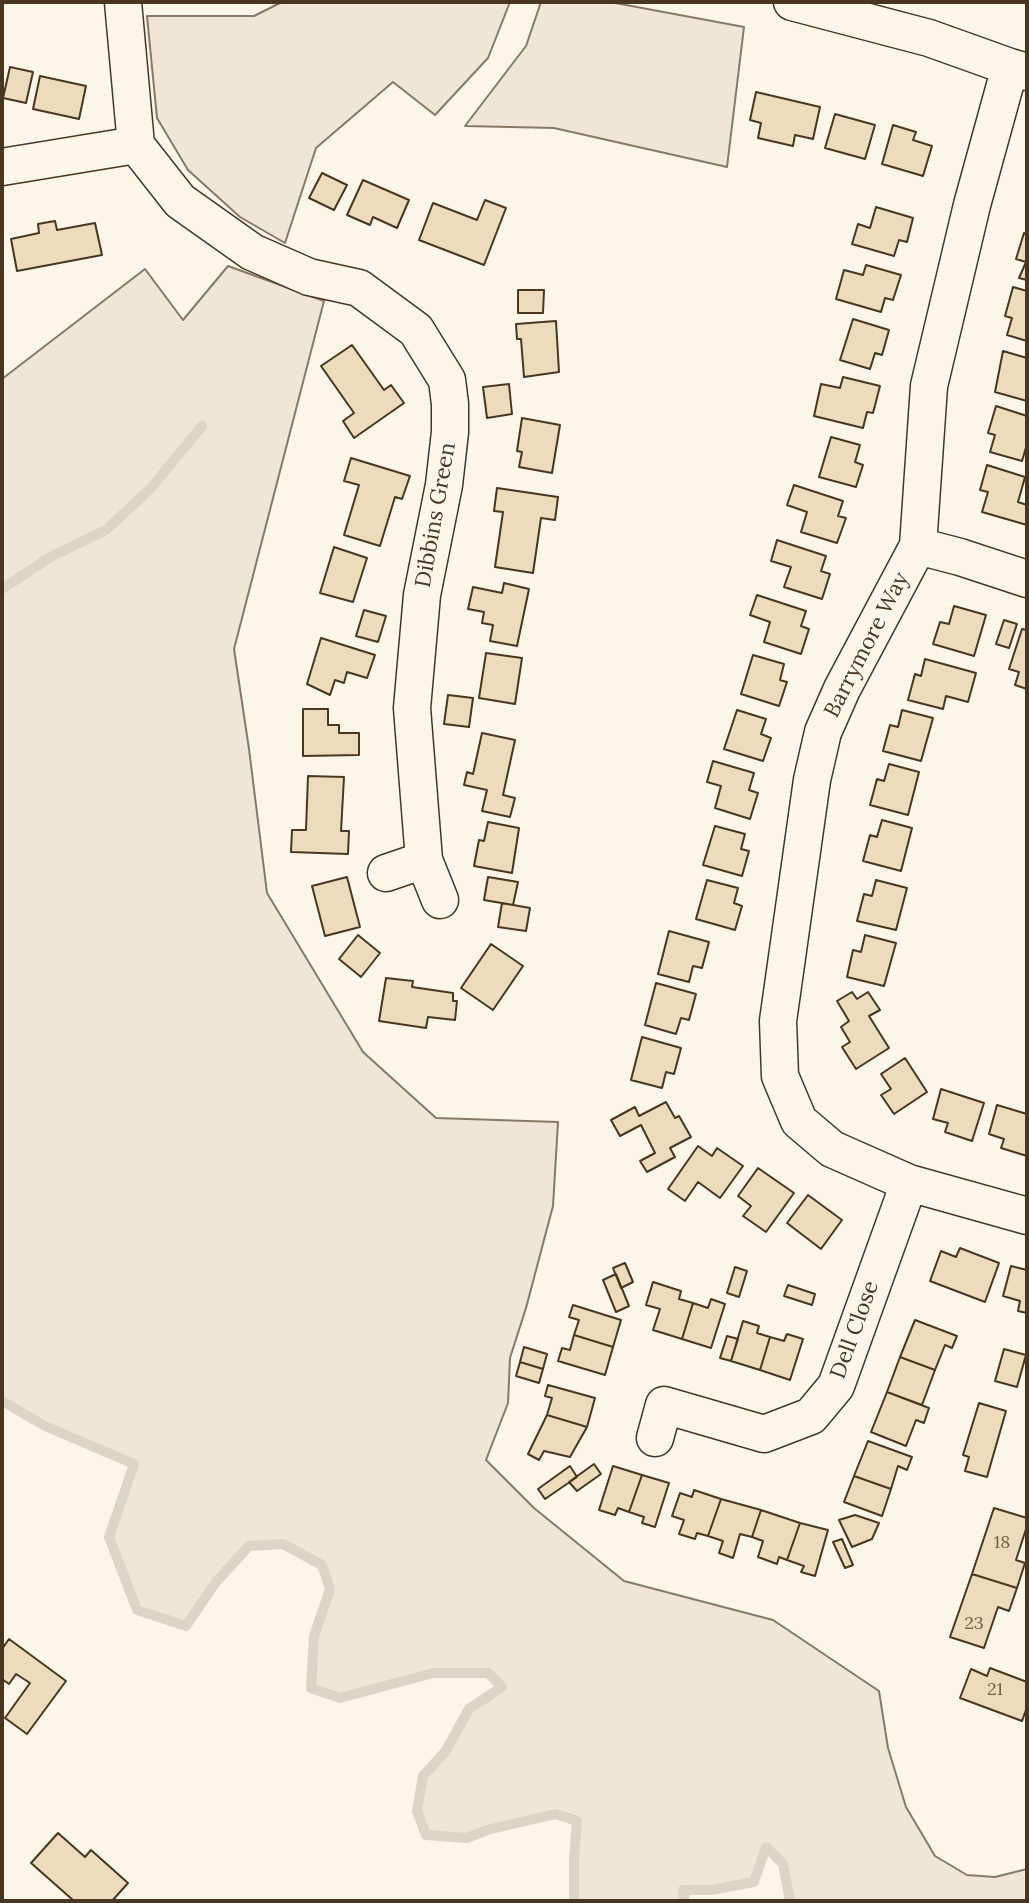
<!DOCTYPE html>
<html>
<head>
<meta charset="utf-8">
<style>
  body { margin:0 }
  #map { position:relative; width:1029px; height:1903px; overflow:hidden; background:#fbf6e9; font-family:Lora,serif }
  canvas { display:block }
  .frame { position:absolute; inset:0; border:4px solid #4a3520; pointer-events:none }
</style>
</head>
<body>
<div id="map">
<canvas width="1029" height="1903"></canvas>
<div class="frame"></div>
</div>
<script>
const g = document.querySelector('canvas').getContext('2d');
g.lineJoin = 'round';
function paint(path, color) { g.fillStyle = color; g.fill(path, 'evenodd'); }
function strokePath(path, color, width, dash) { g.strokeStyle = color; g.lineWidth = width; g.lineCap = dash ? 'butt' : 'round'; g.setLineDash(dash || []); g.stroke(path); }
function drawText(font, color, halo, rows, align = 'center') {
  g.font = font + ' Lora,serif'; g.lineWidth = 6; g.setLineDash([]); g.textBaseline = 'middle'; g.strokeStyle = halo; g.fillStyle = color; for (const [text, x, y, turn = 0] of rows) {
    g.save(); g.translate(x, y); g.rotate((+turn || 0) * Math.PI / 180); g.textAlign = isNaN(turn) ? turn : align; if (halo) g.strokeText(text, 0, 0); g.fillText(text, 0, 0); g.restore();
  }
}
const green = new Path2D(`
  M282 2H510L488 58 435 115 393 82 316 148 285 243 240 217 188 170 157 118 147 16H254Z
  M541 2H610L744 27 727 167 554 128 465 126 526 46Z
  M228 266 324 301 234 649 249 749 267 893 363 1052 436 1118 558 1122 553 1206 526 1308 510 1358 508 1403 486 1460 534 1508 624 1581 773 1620 879 1691 888 1748 906 1807 935 1856 967 1875 995 1877 1027 1869V1901H790L783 1864 766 1848 754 1882 711 1890H683L685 1901H574V1858L577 1821 556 1814 487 1830 467 1838 426 1835 417 1811 423 1776 445 1752 469 1709 502 1686 488 1673H433L340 1698 311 1688 314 1636 330 1589 322 1565 283 1544 249 1547 216 1582 186 1626 137 1610 109 1537 133 1464 45 1426 2 1401V379L145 269 183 320Z`);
paint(green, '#ede6d9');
strokePath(green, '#887966', 2);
strokePath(new Path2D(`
  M2 589 52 556 106 530 151 488 202 426
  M2 1401 45 1426 134 1464 109 1537 137 1610 186 1626 216 1582 249 1546 283 1544 322 1565 330 1589 314 1636 311 1688 340 1698 433 1673H488L502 1687 469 1709 445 1752 423 1776 417 1811 426 1835 467 1838 487 1830 556 1814 577 1821 574 1858V1901
  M685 1901 683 1890H711L754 1882 766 1847 783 1864 790 1901`), '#dcd4c6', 10);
const building = new Path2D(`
  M10 67 33 72 26 103 3 98Z
  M40 76 86 86 79 119 33 109Z
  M756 92 820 107 813 139 795 135 793 146 758 138 761 123 750 120Z
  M835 114 875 125 865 159 825 148Z
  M893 125 916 132 913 140 932 146 923 176 882 164Z
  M322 173 347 185 334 210 309 198Z
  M363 180 409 200 397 228 373 217 370 225 347 215Z
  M485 200 506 208 484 265 419 240 433 203 477 220Z
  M876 207 913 218 907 242 899 240 894 256 852 244 858 224 870 228Z
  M55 221 57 230 95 223 102 255 17 271 11 239 39 233 38 224Z
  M1024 233 1027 234V280L1019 278 1026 262 1016 259Z
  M866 265 901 275 893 300 885 298 881 312 836 299 844 270 863 275Z
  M1013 287 1027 291V341L1007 335 1012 318 1005 316Z
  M518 290H544L543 313H518Z
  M853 319 889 330 882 355 875 353 870 369 840 360Z
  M556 321 559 372 524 377 521 339H517L516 324Z
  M352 345 384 390 391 385 404 403 354 438 343 421 354 413 321 366Z
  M1003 351 1027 358V401L995 392Z
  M843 377 880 386 873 413 867 412 863 428 814 416 821 384 840 388Z
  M509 384 512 414 487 418 483 387Z
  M996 406 1027 416V444L1022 461 990 452 995 435 988 433Z
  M522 418 560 425 552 473 519 467 522 452 517 451Z
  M831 437 860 445 855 462 863 465 856 487 819 477Z
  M351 458 410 476 402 499 395 497 380 546 344 535 359 485 344 481Z
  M987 465 1025 477 1018 502 1027 505V525L982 512 988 492 980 490Z
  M794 485 843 501 838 516 846 518 837 543 801 532 807 512 787 505Z
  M497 488 558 497 555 520 541 518 533 573 495 567 503 512 494 511Z
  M777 540 826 556 821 571 830 574 822 599 784 587 791 567 771 561Z
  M334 547 367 558 353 602 320 593Z
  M504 583 529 589 517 646 490 641 493 625 482 623 484 612 468 609 473 587 502 593Z
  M757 595 806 611 801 626 809 629 801 654 764 642 770 622 750 615Z
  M954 606 986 615 974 656 933 644 940 622 949 624Z
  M364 610 386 616 378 642 356 636Z
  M1004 620 1017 624 1009 648 996 644Z
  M1022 629 1027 630V689L1015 685 1019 672 1009 669Z
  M321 638 375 655 367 678 347 672 344 683 335 680 330 695 307 684Z
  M486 653 522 658 515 704 479 698Z
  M753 655 784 664 780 680 787 682 779 706 741 694Z
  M925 659 976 673 968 702 946 696 943 709 908 700 915 674 921 676Z
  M448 695 473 698 469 727 444 724Z
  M303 709H328V725H339V733H359V755L303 756Z
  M737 710 766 719 761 734 771 738 763 761 724 749Z
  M902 710 933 718 921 761 883 751 890 725 898 727Z
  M482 733 515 740 503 795 515 798 510 817 482 811 487 790 464 785 467 772 473 774Z
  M713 761 754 773 749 790 758 793 750 819 715 808 721 786 707 782Z
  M889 764 919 772 908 815 870 805 877 779 884 781Z
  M308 776 344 777 341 831H349L348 854 291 852 292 830H306Z
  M882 820 912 828 901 871 863 861 870 835 877 837Z
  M488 822 519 828 512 873 474 866 479 840 484 841Z
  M715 826 745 834 741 849 749 851 742 876 703 865Z
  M347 877 360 927 325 936 312 886Z
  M488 877 518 882 513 905 484 900Z
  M707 880 738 888 734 903 742 906 735 930 696 919Z
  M876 880 907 888 896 930 857 921 864 894 872 896Z
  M502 903 530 908 526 931 498 927Z
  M669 931 709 942 702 968 693 966 689 982 658 974Z
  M358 935 380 953 361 977 339 959Z
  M865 935 896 943 884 986 847 977 853 950 861 952Z
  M491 944 523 966 493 1010 461 988Z
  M386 978 413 981 412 987 453 993V1001H457L455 1020 428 1017 426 1028 379 1021Z
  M656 983 696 994 689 1020 681 1018 676 1034 645 1025Z
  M852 992 857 999 868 992 880 1010 869 1016 889 1048 856 1069 842 1047 850 1042 841 1027 849 1021 837 1001Z
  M642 1037 681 1048 674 1074 666 1072 662 1088 631 1080Z
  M905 1058 927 1092 894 1114 881 1095 891 1089 881 1074Z
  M941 1089 984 1103 972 1141 945 1132 948 1123 933 1119Z
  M666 1102 675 1118 679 1116 691 1137 670 1148 675 1157 647 1172 640 1161 655 1153 641 1125 620 1136 611 1120 635 1107 639 1116Z
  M997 1105 1027 1114V1156L1001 1148 1004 1139 989 1134Z
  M698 1146 712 1156 717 1148 743 1166 720 1198 698 1182 685 1201 668 1189Z
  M758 1168 794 1193 766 1232 743 1216 751 1206 738 1196Z
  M808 1195 842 1220 821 1249 787 1223Z
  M960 1248 999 1263 985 1302 930 1281 941 1251 956 1257Z
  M625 1263 633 1282 621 1288 613 1268Z
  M1011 1266 1027 1270V1313L1018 1311 1020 1301 1003 1296Z
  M735 1267 747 1271 739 1297 727 1293Z
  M616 1274 629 1306 616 1312 603 1280Z
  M653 1282 681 1291 679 1299 693 1303 682 1339 653 1330 660 1309 646 1305Z
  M788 1285 815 1294 812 1305 784 1296Z
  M711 1299 725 1304 711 1348 682 1339 693 1303 708 1308Z
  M573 1305 621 1320 613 1347 574 1335 579 1320 569 1317Z
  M915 1320 957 1336 952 1348 945 1345 935 1370 900 1357Z
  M743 1321 759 1326 757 1333 770 1337 760 1370 731 1361Z
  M787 1334 803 1339 790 1380 760 1370 770 1337 784 1341Z
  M574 1335 613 1347 605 1375 558 1361 562 1348 570 1350Z
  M727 1336 738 1339 731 1361 720 1358Z
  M524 1347 547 1354 543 1369 520 1362Z
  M1004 1349 1026 1355 1017 1387 995 1381Z
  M900 1357 935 1370 922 1405 887 1392Z
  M520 1362 543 1369 539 1383 516 1376Z
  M548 1385 595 1398 587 1427 547 1415 552 1398 545 1396Z
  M887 1392 929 1408 924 1423 916 1420 906 1446 871 1432Z
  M979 1403 1006 1411 987 1477 965 1471 969 1457 963 1455Z
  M547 1415 587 1427 570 1457 544 1451 539 1460 528 1454Z
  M868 1441 912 1457 907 1470 898 1466 891 1489 854 1476Z
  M594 1464 601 1474 577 1491 569 1482Z
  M570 1466 577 1477 545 1499 538 1489Z
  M613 1466 642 1475 629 1512 618 1508 615 1515 599 1510Z
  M642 1475 669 1483 655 1527 642 1523 644 1517 629 1512Z
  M854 1476 891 1489 882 1516 844 1502Z
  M694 1490 721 1499 708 1536 697 1533 695 1539 679 1534 684 1520 672 1516 680 1493 692 1497Z
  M721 1499 761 1510 752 1537 740 1534 733 1558 719 1553 723 1541 708 1536Z
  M994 1508 1027 1518V1526L1016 1560 1025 1563 1017 1588 972 1574Z
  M761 1510 800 1523 787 1560 779 1557 777 1564 758 1557 763 1541 752 1537Z
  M855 1515 879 1523 872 1539 852 1547 839 1520Z
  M800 1523 828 1530 815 1576 801 1572 804 1566 787 1560Z
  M842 1539 853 1565 845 1568 833 1542Z
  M972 1574 1017 1588 1009 1611 998 1607 984 1648 950 1637Z
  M9 1639 66 1681 27 1734 5 1718 30 1683 16 1674 9 1684 2 1679V1649Z
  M990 1668 1027 1682V1707L1022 1721 960 1698 971 1669 987 1676Z
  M58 1833 85 1857 91 1850 128 1883 112 1901H74L31 1863Z`);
paint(building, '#ecdcbc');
strokePath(building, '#4a3520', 2);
const minor = new Path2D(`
  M123 2 136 145
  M792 2 929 38 1010 67 1027 72
  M1010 67 972 205 929 386 918 546 842 689 823 732 812 780 778 1021 780 1076 799 1121 832 1149 909 1183 1027 1216
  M2 167 136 145 180 201 252 252 309 277 359 288 416 330 447 380 450 404V432L444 485 422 595 412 708 424 860 440 900
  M918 546 960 557 1027 579
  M386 873 424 860
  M655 1438 664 1405 764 1434 811 1416 836 1386 909 1183`);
strokePath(minor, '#4a3520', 39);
strokePath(minor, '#fbf6e9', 36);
drawText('18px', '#725f47', null, [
  ["18",1002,1543],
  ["23",974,1624],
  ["21",995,1690]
]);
drawText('22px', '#4a3520', '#fbf6e9', [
  ["Dibbins Green",436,515,-80],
  ["Barrymore Way",867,645,-63],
  ["Dell Close",855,1330,-70]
]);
</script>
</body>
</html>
